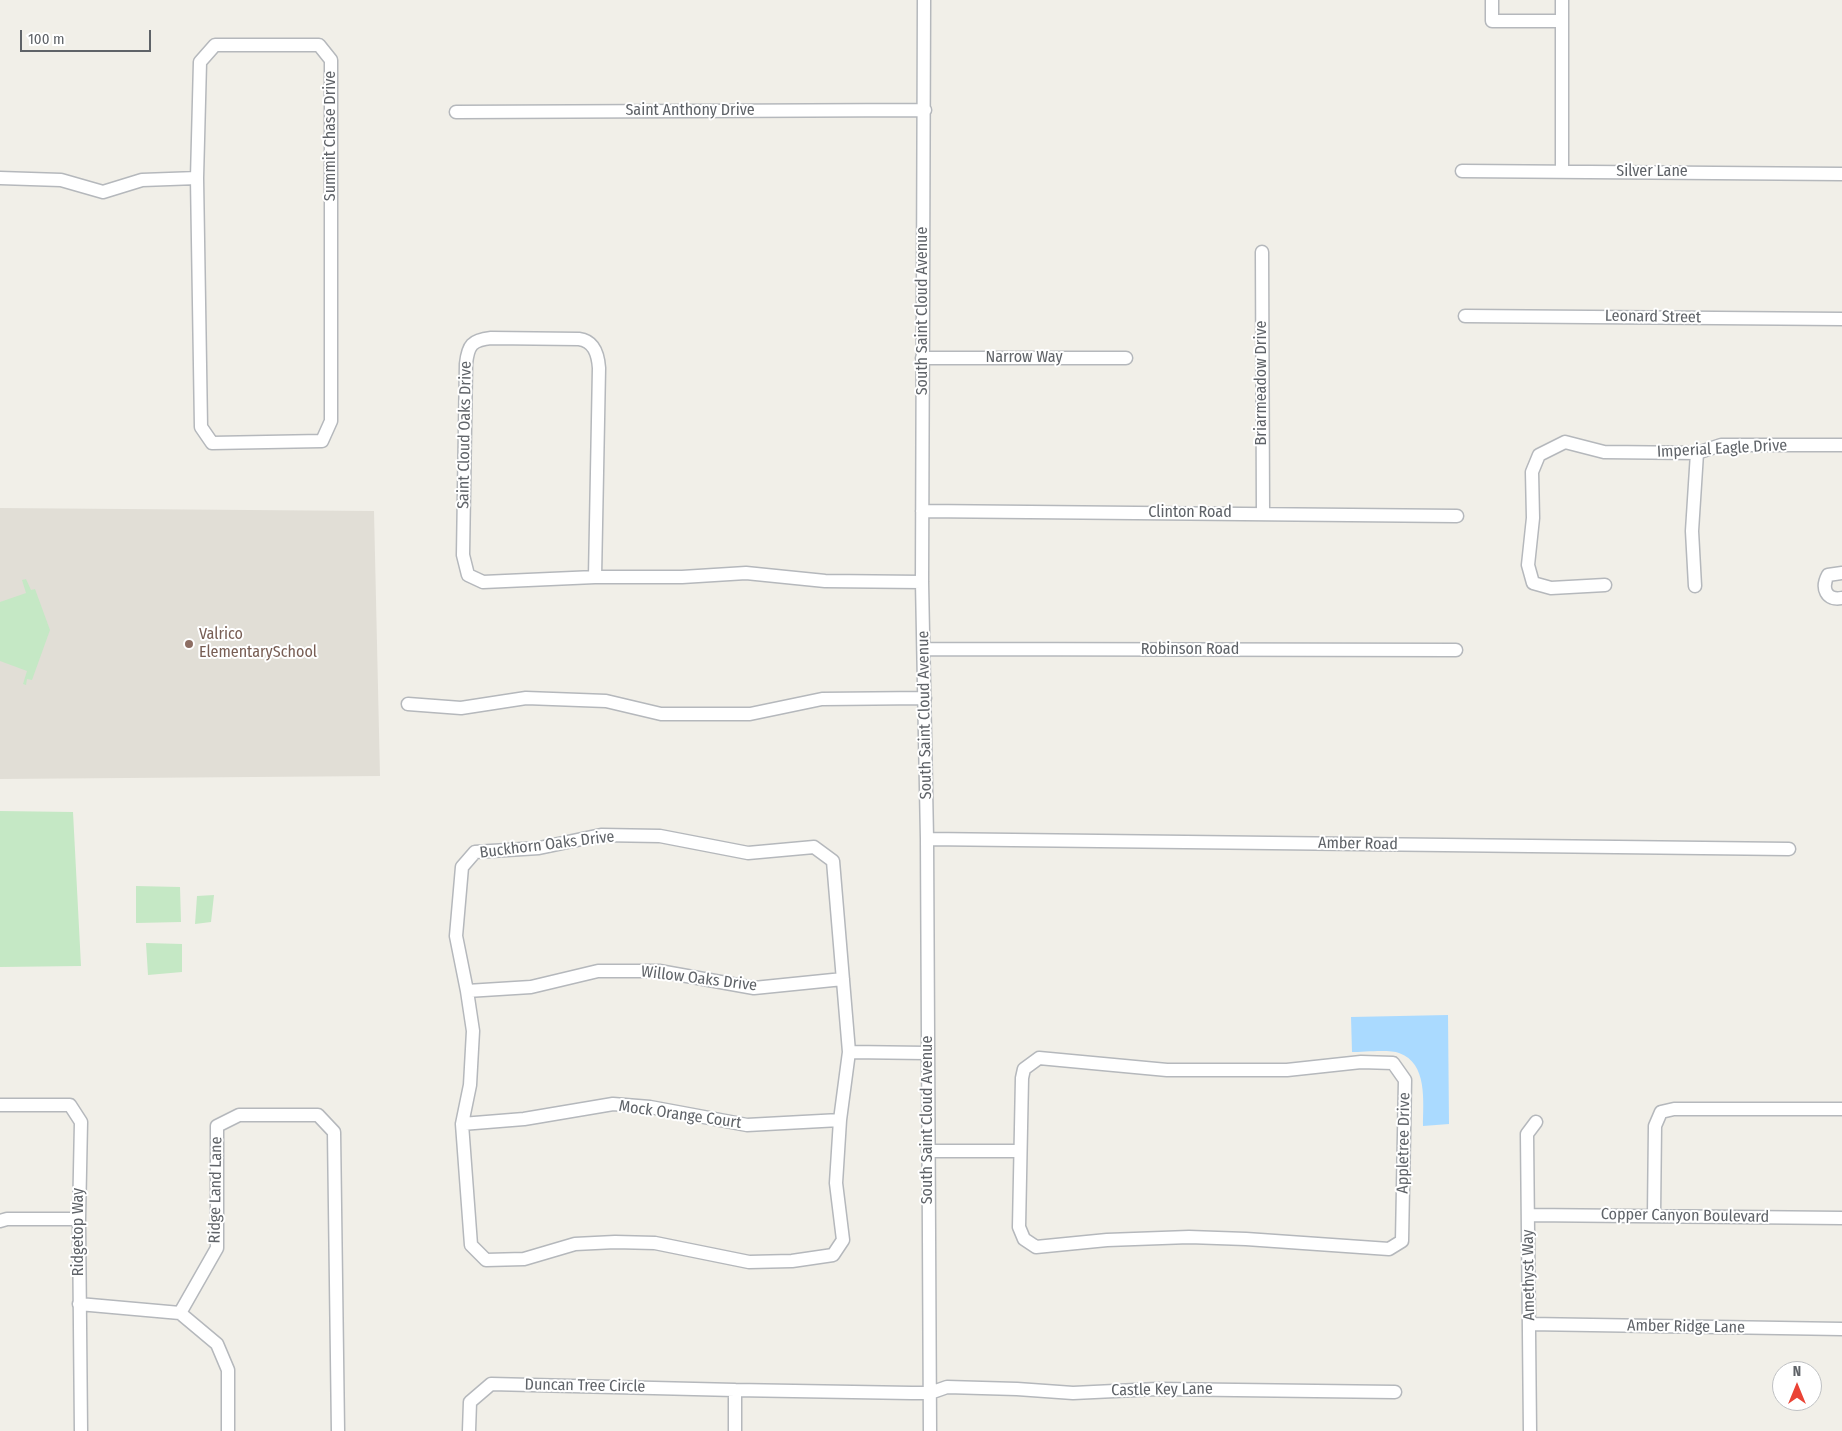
<!DOCTYPE html>
<html>
<head>
<meta charset="utf-8">
<style>
  body { margin:0 }
  #map { position:relative; width:1842px; height:1431px; overflow:hidden; background:#f1efe8; font-family:"Fira Sans Condensed",sans-serif }
  canvas { display:block }
  .north { position:absolute; left:1772px; top:1361px; width:50px; height:50px; box-sizing:border-box; background:#fff; border:1px solid #bfc1c3; border-radius:50%; rotate:0deg; font-size:14px; font-weight:700; line-height:20px; text-align:center; color:#5f6368 }
  .north::after { content:''; display:block; margin:auto; width:18px; height:22px; background:#ea4335; clip-path:polygon(50% 0,100% 100%,50% 72%,0 100%) }
  .scale { position:absolute; left:20px; top:30px; width:131px; height:22px; box-sizing:border-box; border:2px solid #5f6368; border-top:0; padding-left:6px; font-size:15px; line-height:18px; white-space:nowrap; color:#5f6368; -webkit-text-stroke:4px #fff; paint-order:stroke }
</style>
</head>
<body>
<div id="map">
<canvas width="1842" height="1431"></canvas>
<div class="north">N</div>
<div class="scale">100 m</div>
</div>
<script>
const g = document.querySelector('canvas').getContext('2d');
g.lineJoin = 'round';
function paint(path, color) { g.fillStyle = color; g.fill(path, 'evenodd'); }
function strokePath(path, color, width, dash) { g.strokeStyle = color; g.lineWidth = width; g.lineCap = dash ? 'butt' : 'round'; g.setLineDash(dash || []); g.stroke(path); }
function drawText(font, color, halo, rows, align = 'center') {
  g.font = font + ' "Fira Sans Condensed",sans-serif'; g.lineWidth = 4; g.setLineDash([]); g.textBaseline = 'middle'; g.strokeStyle = halo; g.fillStyle = color; for (const [text, x, y, turn = 0] of rows) {
    g.save(); g.translate(x, y); g.rotate((+turn || 0) * Math.PI / 180); g.textAlign = isNaN(turn) ? turn : align; if (halo) g.strokeText(text, 0, 0); g.fillText(text, 0, 0); g.restore();
  }
}
paint(new Path2D(`
  M0 508 374 511 380 776 0 779Z`), '#e1ded6');
paint(new Path2D(`
  M26 579 31 590 35 589 50 630 32 680 27 679 26 685 23 684 27 671 0 661V602L26 593 22 580Z
  M0 811 73 812 81 966 0 967Z
  M136 886 180 887 181 922 136 923Z
  M214 895 211 922 195 924 197 896Z
  M146 943 182 944V972L148 975Z`), '#c5e8c5');
paint(new Path2D(`
  M1448 1015 1449 1124 1423 1126C1423 1102 1428 1063 1399 1053 1390 1049 1363 1052 1352 1052L1351 1017Z`), '#aadaff');
const minor = new Path2D(`
  M924 0 922 582 927 839 930 1431
  M1492 0V21H1562
  M215 45H319L331 60V421L322 441 212 443 201 427 197 178 200 62Z
  M456 112 925 110
  M1462 171 1842 174
  M1562 171V0
  M0 178 61 180 103 192 142 180 197 178
  M1262 252 1263 514
  M1465 316 1842 319
  M491 338 579 339C594 341 598 354 599 368L595 577 483 582 468 575 463 555 466 364C468 345 472 340 491 338Z
  M922 358H1126
  M922 511 1457 516
  M1842 573 1828 575C1821 588 1826 601 1842 598
  M595 577H682L746 573 825 581 922 582
  M1605 585 1551 588 1533 583 1528 565 1533 518 1532 472 1539 455 1565 442 1604 452 1697 453 1721 445H1842
  M1695 586 1692 531 1697 453
  M924 649 1456 650
  M408 704 461 708 526 698 606 701 661 714H750L822 699 925 698
  M601 835 660 836 748 853 814 847 833 861 849 1052 840 1120 836 1183 843 1240 833 1255 792 1261 749 1262 655 1243 615 1242 575 1244 524 1259 486 1260 471 1245 462 1124 470 1085 473 1031 467 991 456 936 462 867 475 852 539 848Z
  M927 839 1789 849
  M467 991 531 987 598 971H659L754 988 843 979
  M849 1052 927 1053
  M1039 1058 1167 1070H1287L1361 1062 1393 1063 1405 1080 1402 1241 1389 1249 1246 1239 1189 1237 1107 1240 1036 1247 1024 1239 1019 1227 1022 1078 1024 1069Z
  M0 1105H70L81 1122 79 1219 81 1431
  M462 1124 524 1119 613 1104 650 1107 747 1125 840 1120
  M928 1151H1020
  M1528 1215 1842 1218
  M1654 1215 1655 1126 1661 1112 1674 1109H1842
  M0 1221 7 1219H79
  M79 1304 180 1313
  M180 1313 217 1248V1126L239 1115H318L334 1132 338 1431
  M180 1313 217 1344 228 1370V1431
  M1529 1324 1842 1329
  M735 1390 912 1393H930L947 1387 1017 1389 1073 1393 1157 1389 1395 1392
  M469 1431 470 1402 491 1384 735 1390V1431
  M1530 1431 1527 1134 1536 1122`);
strokePath(minor, '#b5b8bc', 15);
strokePath(minor, '#fff', 12);
for (const [x, y, r, color] of [
  [189,644,5,"#8d6e63"]
]) { const dot = new Path2D(); dot.arc(x, y, r, 0, 2 * Math.PI); g.fillStyle = color; g.fill(dot); strokePath(dot, '#fff', 2); }
drawText('16px', '#5f6368', '#fff', [
  ["Saint Anthony Drive",690,111],
  ["Summit Chase Drive",331,136,-90],
  ["Silver Lane",1652,172],
  ["South Saint Cloud Avenue",923,311,-90],
  ["Leonard Street",1653,317,1],
  ["Narrow Way",1024,358],
  ["Briarmeadow Drive",1262,383,-90],
  ["Saint Cloud Oaks Drive",465,435,-89],
  ["Imperial Eagle Drive",1722,449,-3],
  ["Clinton Road",1190,513],
  ["Robinson Road",1190,650],
  ["South Saint Cloud Avenue",925,715,-91],
  ["Amber Road",1358,844,1],
  ["Buckhorn Oaks Drive",547,845,-7],
  ["Willow Oaks Drive",699,979,7],
  ["Mock Orange Court",680,1115,8],
  ["South Saint Cloud Avenue",928,1120,-90],
  ["Appletree Drive",1404,1143,-89],
  ["Ridge Land Lane",216,1190,-89],
  ["Copper Canyon Boulevard",1685,1216,1],
  ["Ridgetop Way",79,1232,-90],
  ["Amethyst Way",1529,1275,-91],
  ["Amber Ridge Lane",1686,1327,1],
  ["Duncan Tree Circle",585,1386,1],
  ["Castle Key Lane",1162,1390,-1]
]);
drawText('16px', '#785e54', '#fff', [
  ["Valrico",199,635],
  ["ElementarySchool",199,653]
], 'left');
</script>
</body>
</html>
